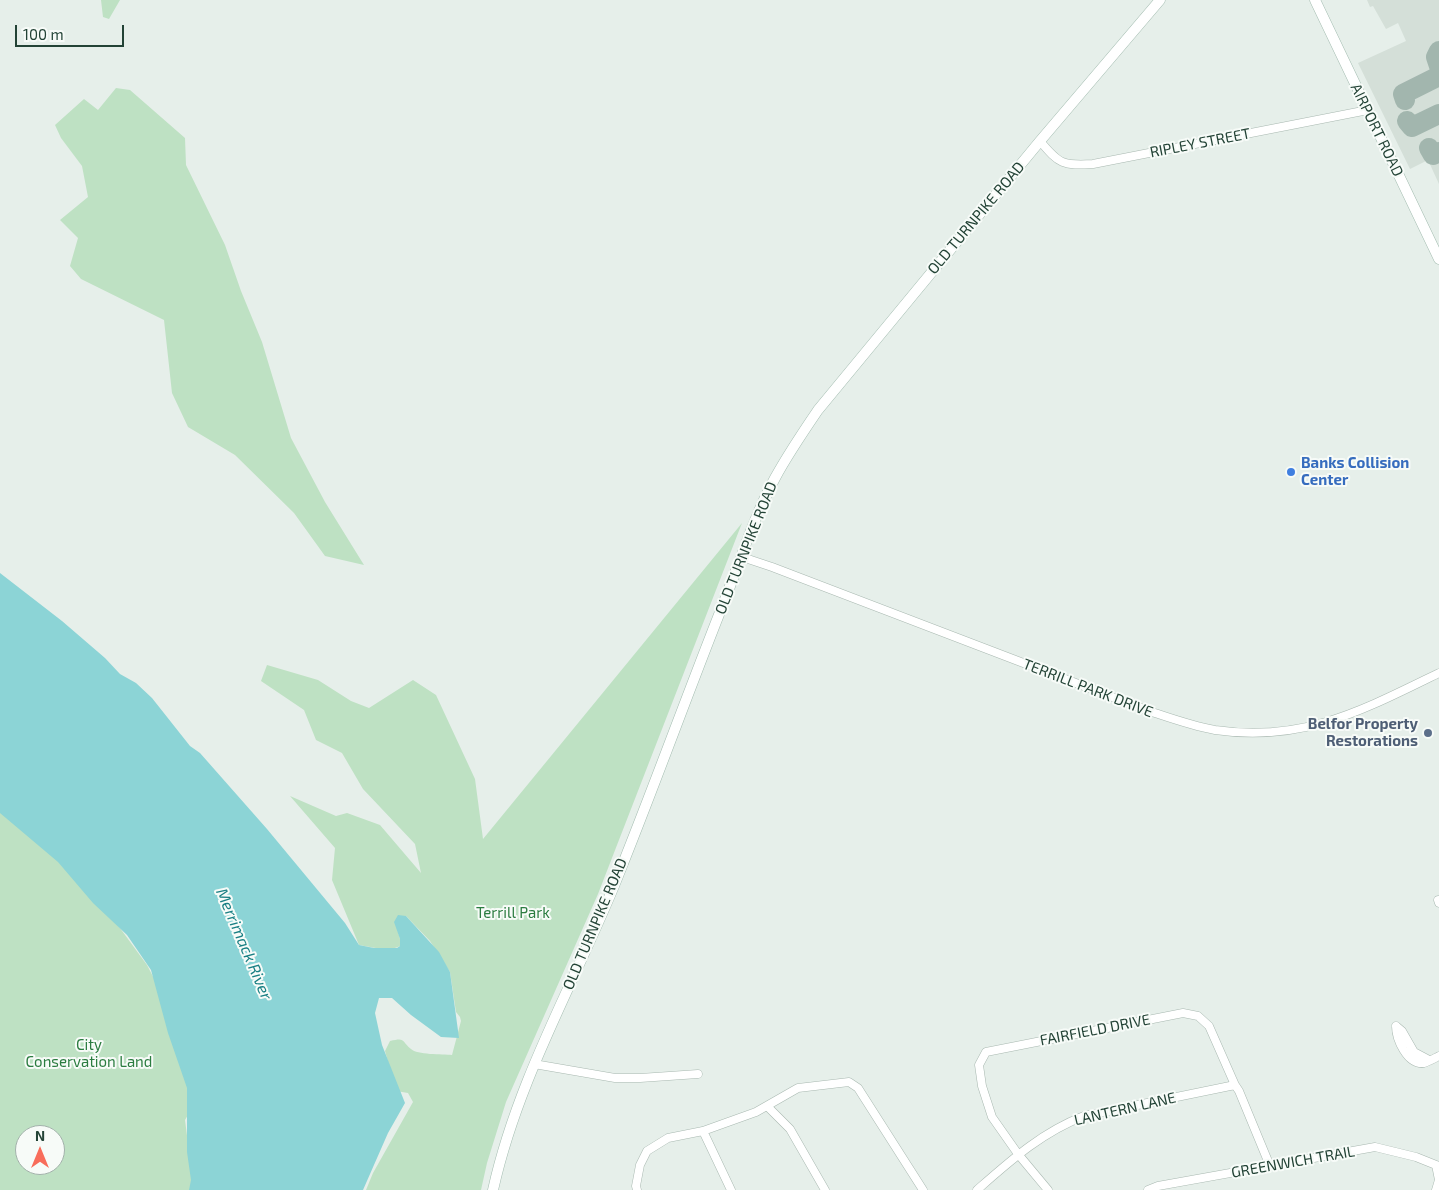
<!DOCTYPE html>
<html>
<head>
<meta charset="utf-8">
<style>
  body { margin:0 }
  #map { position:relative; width:1439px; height:1190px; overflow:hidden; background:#e6efea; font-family:"Exo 2",sans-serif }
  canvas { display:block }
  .north { position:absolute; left:15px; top:1125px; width:50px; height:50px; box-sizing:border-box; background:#f7fbf8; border:1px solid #a2b1aa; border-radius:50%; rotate:0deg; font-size:14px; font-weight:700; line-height:20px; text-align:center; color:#234336 }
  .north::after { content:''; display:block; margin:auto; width:18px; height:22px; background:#f86d5b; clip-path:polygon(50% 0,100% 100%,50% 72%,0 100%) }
  .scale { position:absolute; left:15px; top:25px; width:109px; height:22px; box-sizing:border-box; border:2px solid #234336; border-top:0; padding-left:6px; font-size:15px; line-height:18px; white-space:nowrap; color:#234336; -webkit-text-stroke:4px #f7fbf8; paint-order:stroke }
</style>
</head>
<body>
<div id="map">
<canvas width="1439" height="1190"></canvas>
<div class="north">N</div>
<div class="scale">100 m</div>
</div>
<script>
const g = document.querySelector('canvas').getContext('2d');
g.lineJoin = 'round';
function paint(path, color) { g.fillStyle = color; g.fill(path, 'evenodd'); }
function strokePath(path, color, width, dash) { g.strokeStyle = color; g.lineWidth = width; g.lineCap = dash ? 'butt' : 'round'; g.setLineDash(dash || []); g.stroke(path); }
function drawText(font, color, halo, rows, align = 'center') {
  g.font = font + ' "Exo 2",sans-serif'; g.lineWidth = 4; g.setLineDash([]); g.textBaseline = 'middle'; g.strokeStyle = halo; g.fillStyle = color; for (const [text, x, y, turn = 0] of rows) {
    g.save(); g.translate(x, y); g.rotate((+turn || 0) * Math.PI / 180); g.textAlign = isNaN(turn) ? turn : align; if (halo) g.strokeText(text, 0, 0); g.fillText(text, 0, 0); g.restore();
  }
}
paint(new Path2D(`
  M1367 0H1439V184L1428 160 1410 169 1358 63 1406 41 1398 23 1386 29 1373 6 1370 7Z`), '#d4dfd8');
paint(new Path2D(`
  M101 0H120L109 19 103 17Z
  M116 88 130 90 185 138 186 165 225 245 241 291 262 342 291 438 325 502 364 565 325 556 294 513 235 455 188 427 172 393 164 320 81 279 70 266 78 238 60 220 88 197 82 166 61 138 55 125 84 99 98 110Z
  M742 523 598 894 506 1102 487 1163 481 1190H366L373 1173 413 1102 408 1093 396 1091 385 1051 390 1041C406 1037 401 1041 411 1049 417 1055 442 1054 452 1055L461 1021 460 1017 456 1012 450 972 430 941 406 916 395 921 400 939V946C390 952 371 947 359 945L332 880 335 848 290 796 336 816 347 813 380 825 421 873 415 844 363 789 342 753 316 740 304 710 261 681 267 665 318 680 351 701 369 708 413 680 436 695 475 779 483 839Z
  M0 808 29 830 117 924 147 965 161 992 180 1041 191 1110 185 1120 194 1190H0ZM25 1135H55V1165H25Z`), '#bee1c3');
paint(new Path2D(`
  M0 573 62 621 105 658 120 674 136 683 152 698 190 746 200 753 267 829 345 923 359 945 374 948H397L400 946V939L394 922 398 915 406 916 439 952 450 972 459 1038 441 1037 411 1015 392 998H379L375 1013 382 1045 405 1103 388 1133 363 1190H189L191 1180 187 1152V1088L168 1033 151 970 127 935 93 903 58 862 0 813Z`), '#8cd4d6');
strokePath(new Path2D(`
  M1439 51 1436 57 1439 66
  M1405 100 1403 94 1439 76
  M1407 121 1412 127 1439 114
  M1429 148 1433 155 1439 152`), '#a2b6ae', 20);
const street = new Path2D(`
  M1040 141C1059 164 1063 166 1093 164L1368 110
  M742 557 772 567 1149 711C1170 718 1192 726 1215 730 1303 743 1363 710 1439 673
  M1438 900 1439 903
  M1396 1026C1396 1039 1407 1065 1424 1063 1428 1062 1435 1058 1439 1056
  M1396 1026 1402 1031 1414 1052 1429 1060
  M534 1064 615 1078H640L698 1074
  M767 1106 790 1129 825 1190
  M703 1131 731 1190
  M1436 1165 1439 1180 1436 1190
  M637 1190 636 1186 640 1165 647 1151 668 1138 703 1131 756 1112 798 1088 849 1082 858 1088 923 1190
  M977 1190C1010 1161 1042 1132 1084 1116L1235 1085
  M1048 1190 1018 1154 992 1117 982 1086 979 1065 986 1052 1183 1013 1198 1016 1209 1026 1235 1085 1239 1091 1270 1166
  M1148 1190 1158 1186 1375 1147 1416 1157 1436 1165`);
const secondary = new Path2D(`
  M1315 0 1439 259
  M493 1190C517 1082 572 987 614 886 651 795 684 703 720 612 738 568 752 520 775 478 788 454 803 432 818 410L1040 141 1160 0`);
strokePath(street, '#a8b8b0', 9);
strokePath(secondary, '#a3bcb0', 11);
strokePath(street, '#fff', 8);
strokePath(secondary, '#fff', 10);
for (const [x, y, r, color] of [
  [1291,472,5,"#3f7fe0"],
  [1428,733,5,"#5c6f8a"]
]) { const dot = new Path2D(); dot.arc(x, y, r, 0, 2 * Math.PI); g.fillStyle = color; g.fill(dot); strokePath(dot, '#f7fbf8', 2); }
drawText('15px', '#234336', '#f7fbf8', [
  ["AIRPORT ROAD",1377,130,64],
  ["RIPLEY STREET",1200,143,-11],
  ["OLD TURNPIKE ROAD",976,218,-50],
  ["OLD TURNPIKE ROAD",746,548,-68],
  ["TERRILL PARK DRIVE",1088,688,21],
  ["OLD TURNPIKE ROAD",595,924,-67],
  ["FAIRFIELD DRIVE",1095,1030,-11],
  ["LANTERN LANE",1125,1109,-13],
  ["GREENWICH TRAIL",1293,1162,-10]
]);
drawText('bold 15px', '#366cbe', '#f7fbf8', [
  ["Banks Collision",1301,463],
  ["Center",1301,480]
], 'left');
drawText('bold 15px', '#4e5e75', '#f7fbf8', [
  ["Belfor Property",1418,724],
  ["Restorations",1418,741]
], 'right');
drawText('15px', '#2b7c40', '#f7fbf8', [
  ["Terrill Park",513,913],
  ["City",89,1045],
  ["Conservation Land",89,1062]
]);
drawText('italic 16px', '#197f83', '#f7fbf8', [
  ["Merrimack River",244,944,67]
]);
</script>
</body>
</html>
